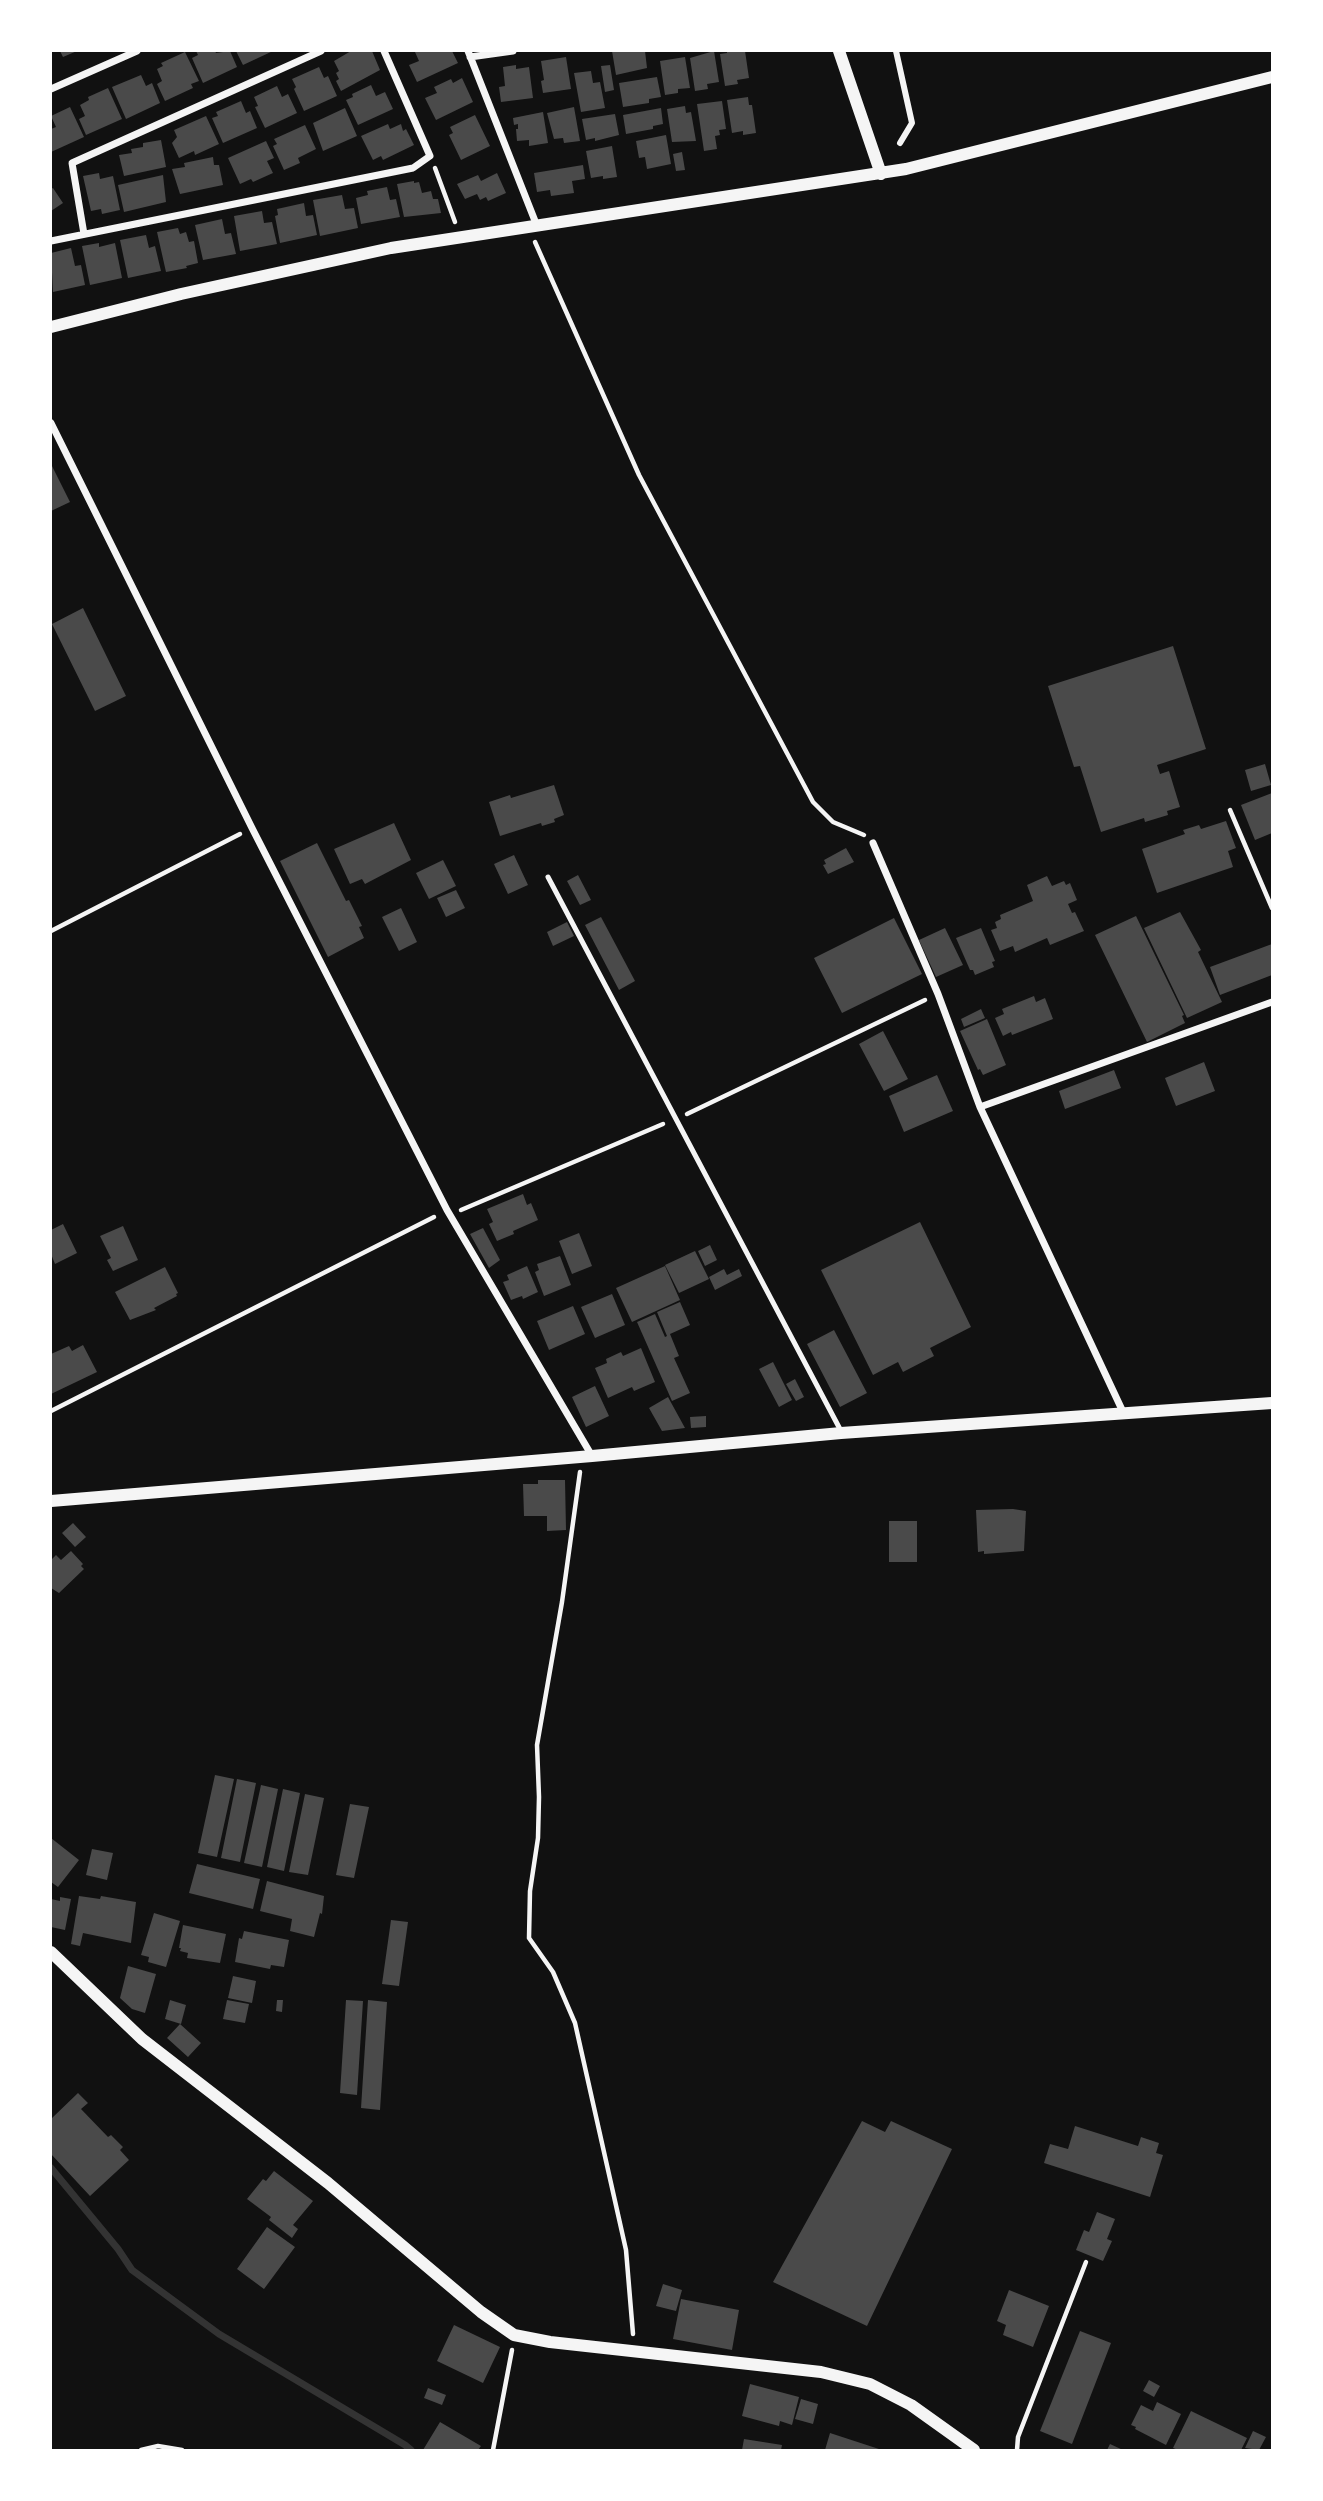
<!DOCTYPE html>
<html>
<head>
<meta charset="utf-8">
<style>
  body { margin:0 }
  #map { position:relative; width:1323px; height:2501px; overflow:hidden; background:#111; font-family:"IBM Plex Sans",sans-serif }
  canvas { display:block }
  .frame { position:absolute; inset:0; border:52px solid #fff; pointer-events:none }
</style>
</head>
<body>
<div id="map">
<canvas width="1323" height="2501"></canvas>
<div class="frame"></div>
</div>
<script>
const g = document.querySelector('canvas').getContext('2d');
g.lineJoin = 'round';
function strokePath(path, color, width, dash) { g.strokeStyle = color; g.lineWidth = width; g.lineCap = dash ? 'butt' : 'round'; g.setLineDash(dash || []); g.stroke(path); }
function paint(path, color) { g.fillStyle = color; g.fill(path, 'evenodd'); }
strokePath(new Path2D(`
  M51 2168 118 2249 132 2270 219 2334 405 2445 411 2450`), '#333', 7);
paint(new Path2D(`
  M60 51H77L63 57Z
  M196 51H215L216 53 230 51 237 67 203 83 192 58 198 55Z
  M236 51H273L243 65Z
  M351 51H372L380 70 341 91 336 81 339 79 336 73 339 71 334 61Z
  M418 51H452L458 63 417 82 409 65 419 61 415 52Z
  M612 51H645L647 68 616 75Z
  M714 51 719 82 707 84 708 89 695 91 690 58Z
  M727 51H745L749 78 737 80 738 84 725 86 720 54 727 53Z
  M185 52 199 81 191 84 193 88 165 101 157 84 162 81 157 69 163 66 161 63Z
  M566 57 571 89 543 93 541 81 544 80 541 61Z
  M685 57 690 88 678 89V93L665 95 660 61Z
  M516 65V69L529 67 533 98 501 102 499 87 505 86 503 67Z
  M610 65 614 90 605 92 601 66Z
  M319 67 324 78 328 76 337 96 304 111 294 89 296 87 292 79Z
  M591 71 593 83 600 82 605 108 581 112 574 73Z
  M141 75 146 86 152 83 160 103 126 119 112 87Z
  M657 77 661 97 649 99V103L623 107 619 83Z
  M462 78 473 102 436 120 425 98 437 93 434 87 451 79 453 83Z
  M371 85 376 96 385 92 393 109 358 125 346 100 353 97 352 94Z
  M277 86 282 97 288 94 297 113 265 128 255 107 258 106 254 97Z
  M108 88 122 119 86 135 79 119 85 116 80 105 89 100 88 97Z
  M748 97 749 105H752L756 133 743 135V131L732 133 727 100Z
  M241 101 246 113 250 111 257 128 223 143 212 118 218 116 216 112Z
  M722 101 726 129 719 130 720 135 715 136 717 149 704 151 697 104Z
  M685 106 686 113 691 112 696 141 672 142 667 109Z
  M70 107 84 137 51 152V129L56 127 51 116Z
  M574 107 580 141 564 143 563 138 554 139 547 113Z
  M345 108 357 136 323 151 313 123Z
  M661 108 663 124 653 126V129L626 134 623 115Z
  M543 112 548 143 529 146V140L517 141 516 129H518V124L514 125 513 118Z
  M615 114 619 135 595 141V138L586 140 582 119Z
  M475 115 490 146 461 160 449 135 453 133 450 127Z
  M206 116 219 144 195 155 194 151 179 158 172 143 177 137 174 130Z
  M388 124 390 129 401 124 403 131 406 129 414 145 383 160 381 156 373 160 361 136Z
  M305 125 316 149 298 158 300 163 284 170 273 146 277 144 274 139Z
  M666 135 671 164 647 169 645 157 639 158 636 141Z
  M161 140 166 167 124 176 119 155 132 153 131 149 143 147V143Z
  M266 141 274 158 267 161 273 173 253 182 251 179 240 184 228 158Z
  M612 146 617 177 603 179V176L591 178 586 151Z
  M682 152 685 170 676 171 673 154Z
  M213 157 214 165H219L223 185 180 194 172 169 185 167 184 163Z
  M583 165 585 179 572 181 574 193 551 196 550 190 537 192 534 173Z
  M99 173 100 179 113 176 120 210 102 214 101 209 91 211 83 176Z
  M497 173 506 193 488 201 486 197 480 200 477 194 465 199 457 184 478 175 481 181Z
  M163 175 166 202 124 212 118 185Z
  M414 181V183L419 182 422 193 431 191 433 199H438L441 213 404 217 397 184Z
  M387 187 390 200 396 199 400 217 361 224 356 198 368 195 367 191Z
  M53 188 63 203 51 211V189Z
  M342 195 345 209 354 208 358 228 320 236 313 200Z
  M304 203 306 216 313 215 317 235 280 243 275 216 278 215 277 209Z
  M262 211 264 223 272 222 277 244 240 251 234 216Z
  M222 219 225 234 231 233 236 254 203 260 195 225Z
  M178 228 180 234 186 232 189 242 194 241 198 263 186 266 187 268 166 272 157 232Z
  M146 235 149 248 155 246 161 271 128 278 120 240Z
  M99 243V247L115 243 122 278 90 285 82 246Z
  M71 248 75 266 81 265 85 285 53 292 51 253Z
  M51 464 70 502 51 511Z
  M83 608 126 696 95 711 52 624Z
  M1173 646 1206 749 1157 765 1160 774 1169 771 1180 807 1167 811 1168 815 1145 822 1144 818 1101 832 1080 766 1074 767 1048 686Z
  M1265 764 1271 785 1251 791 1245 770Z
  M554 785 564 815 554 819 555 822 542 826 541 823 500 836 489 802 510 795 511 798Z
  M1272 793V833L1255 840 1241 805Z
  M1226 821 1236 848 1228 851 1233 867 1157 893 1142 849 1185 834 1183 830 1199 825 1201 829Z
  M394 823 411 860 365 884 362 879 350 884 334 849Z
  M317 843 346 901 349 900 362 926 359 927 364 938 328 957 280 861Z
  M846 848 854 862 828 874 823 865 826 864 824 860Z
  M514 855 528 885 508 894 494 864Z
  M443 860 456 886 429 899 416 873Z
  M578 875 591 900 580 905 567 881Z
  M1047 876 1052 886 1064 881 1066 885 1070 883 1077 900 1068 904 1072 913 1075 912 1084 931 1050 945 1047 938 1015 952 1013 946 1000 951 991 930 997 928 995 922 1001 919 1000 915 1033 901 1027 885Z
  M456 890 465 908 446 917 437 898Z
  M401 908 417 942 399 951 382 917Z
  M1180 912 1201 950 1198 952 1222 1002 1187 1018 1144 928Z
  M1136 916 1184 1015 1182 1016 1185 1023 1147 1042 1095 935Z
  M601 917 635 981 619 990 585 925Z
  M894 918 922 974 842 1013 814 958Z
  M567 922 574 936 553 946 547 932Z
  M945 928 963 965 936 977 919 940Z
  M981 928 995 961 992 962 994 967 975 975 973 970H970L956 938Z
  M1272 944V975L1220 995 1210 967Z
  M1034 996 1036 1002 1045 998 1053 1019 1012 1035 1011 1032 1003 1036 995 1018 1004 1014 1002 1009Z
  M981 1009 985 1018 964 1027 961 1019Z
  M987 1019 1006 1065 983 1075 980 1069 978 1070 960 1031Z
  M883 1031 908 1079 884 1091 859 1044Z
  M1204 1062 1215 1091 1176 1106 1165 1078Z
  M1114 1070 1121 1088 1065 1109 1059 1091Z
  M937 1075 953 1111 904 1132 889 1096Z
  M523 1194 527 1205 531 1203 538 1220 513 1231 514 1234 497 1241 489 1224 493 1222 487 1209Z
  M920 1222 971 1327 930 1348 934 1356 903 1372 898 1362 873 1375 821 1270Z
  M63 1224 77 1253 55 1264 51 1254V1230Z
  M123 1226 138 1260 113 1271 107 1260 111 1258 100 1236Z
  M483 1228 500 1260 489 1268 470 1234Z
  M579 1233 592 1266 572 1274 559 1241Z
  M710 1245 717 1260 705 1266 698 1251Z
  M695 1251 709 1279 679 1293 665 1265Z
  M560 1256 571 1285 544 1296 535 1272 539 1270 537 1264Z
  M527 1266 538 1292 523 1299 522 1296 511 1300 503 1282 509 1280 507 1275Z
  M665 1266 680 1300 632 1322 616 1288Z
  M165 1267 178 1293 176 1294 177 1296 154 1308 156 1310 130 1320 115 1292Z
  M724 1269 727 1275 739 1269 742 1276 715 1290 709 1277Z
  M612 1294 625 1325 595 1338 581 1307Z
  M680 1302 690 1325 670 1334 679 1356 674 1358 690 1393 672 1401 637 1322 655 1314 665 1337 667 1336 657 1312Z
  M573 1306 585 1334 549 1350 537 1321Z
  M834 1330 867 1393 840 1407 807 1344Z
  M83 1345 97 1372 51 1394V1354L69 1346 72 1351Z
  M641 1348 655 1382 634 1391 632 1387 608 1398 595 1368 607 1363 606 1359 621 1352 623 1356Z
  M773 1362 792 1400 779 1407 759 1369Z
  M795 1379 804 1397 796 1401 786 1384Z
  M595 1386 609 1416 586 1427 572 1397Z
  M668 1397 685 1428 662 1431 649 1408Z
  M706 1416V1427L691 1428 690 1417Z
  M538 1480H565L566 1530 547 1531V1516H524L523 1484H538Z
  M1013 1509 1026 1511 1024 1551 984 1554V1551L978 1552 976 1510Z
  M889 1521H917V1562H889Z
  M73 1523 86 1537 75 1547 62 1533Z
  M71 1551 83 1564 81 1566 84 1569 59 1593 51 1588V1560L56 1555 61 1560Z
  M215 1775 234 1779 217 1857 198 1853Z
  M237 1779 256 1783 240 1862 221 1858Z
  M261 1785 278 1789 262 1867 244 1863Z
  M283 1789 300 1793 284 1871 267 1867Z
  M305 1794 324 1798 308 1875 289 1872Z
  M350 1804 369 1807 354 1878 336 1875Z
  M51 1838 79 1860 58 1887 51 1882Z
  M92 1849 113 1853 107 1880 86 1875Z
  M197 1864 260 1879 253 1909 189 1893Z
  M267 1881 324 1896 322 1914 320 1913 314 1937 290 1931 292 1919 260 1911Z
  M79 1896 100 1899 101 1896 136 1902 131 1943 83 1933 80 1946 71 1944Z
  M60 1897 71 1899 65 1930 51 1927V1899L60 1901Z
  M154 1913 180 1921 166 1967 148 1962 149 1957 141 1955Z
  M391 1920 408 1922 399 1986 382 1984Z
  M183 1925 226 1934 220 1963 187 1958 188 1953 180 1951 181 1948H179Z
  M244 1931 289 1940 284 1967 271 1965 270 1969 235 1962 239 1938 242 1939Z
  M128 1966 156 1974 145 2013 132 2009 120 1998Z
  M233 1976 256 1981 252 2003 228 1998Z
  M170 2000 186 2005 181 2024 165 2019Z
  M227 2000 249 2004 245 2023 223 2019Z
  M277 2000H283L282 2012 276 2011Z
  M346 2000 363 2001 357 2095 340 2093Z
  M368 2000 387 2002 380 2110 361 2108Z
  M180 2024 201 2043 188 2057 167 2038Z
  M78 2093 88 2103 81 2109 108 2137 111 2135 123 2147 120 2150 129 2160 90 2196 51 2154V2119Z
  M862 2121 885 2132 891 2121 952 2149 867 2326 773 2282Z
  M1075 2126 1138 2146 1141 2137 1159 2143 1156 2153 1163 2155 1150 2197 1044 2163 1050 2144 1068 2149Z
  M274 2171 313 2201 293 2225 298 2229 292 2238 269 2220 271 2217 247 2199 263 2179 266 2181Z
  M1097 2212 1115 2219 1107 2239 1112 2241 1103 2261 1076 2250 1084 2230 1089 2232Z
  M267 2227 295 2247 264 2289 237 2269Z
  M663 2284 682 2290 676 2311 656 2306Z
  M1009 2290 1049 2306 1033 2347 1003 2335 1006 2325 997 2321Z
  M681 2299 739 2310 732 2350 673 2339Z
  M454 2325 500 2347 483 2383 437 2361Z
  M1080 2331 1111 2343 1072 2444 1040 2431Z
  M1149 2380 1160 2386 1154 2397 1143 2391Z
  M750 2384 799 2397 792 2425 780 2421 779 2426 742 2416Z
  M428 2388 446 2395 442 2405 424 2398Z
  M801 2399 818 2404 813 2424 795 2419Z
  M1157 2402 1181 2414 1166 2445 1135 2429 1136 2427 1131 2425 1141 2405 1153 2411Z
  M1191 2411 1247 2438 1241 2450H1178L1173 2448Z
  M440 2422 481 2446 478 2450H423Z
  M1253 2431 1266 2437 1259 2450 1245 2448Z
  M830 2433 882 2450H825Z
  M744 2439 782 2445 781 2450H742Z
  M1110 2444 1123 2450H1107Z`), '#4a4a4a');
strokePath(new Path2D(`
  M435 168 455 222
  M535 242 639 475 813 802 833 822 864 835
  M1230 810 1272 908
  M51 931 240 834
  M687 1114 925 1000
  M461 1210 663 1124
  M51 1411 434 1217
  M580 1472 562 1602 537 1745 539 1797 538 1838 530 1891 529 1938 553 1972 575 2023 626 2250 633 2334
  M141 2450 158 2446 182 2450
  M493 2450 512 2350
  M1017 2450 1018 2437 1086 2262`), '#f5f5f5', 4.5);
strokePath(new Path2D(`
  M548 877 841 1431`), '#f5f5f5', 5);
strokePath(new Path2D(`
  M896 51 912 123 900 143`), '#f5f5f5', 6);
strokePath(new Path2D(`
  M468 51 537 226
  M470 57 513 51
  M51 89 137 51
  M84 234 72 163 321 51
  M51 241 413 168 430 156 384 51
  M51 423 252 828 447 1210 592 1456
  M873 843 938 994 980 1107 1124 1414
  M980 1107 1272 1002`), '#f5f5f5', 7);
strokePath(new Path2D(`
  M839 51 881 174
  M51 327 181 294 391 248 906 169 1272 77
  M51 1501 592 1456 841 1433 1272 1403
  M51 1952 142 2039 328 2183 481 2312 514 2335 550 2342 821 2372 870 2384 911 2405 974 2450`), '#f5f5f5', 12);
</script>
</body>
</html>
